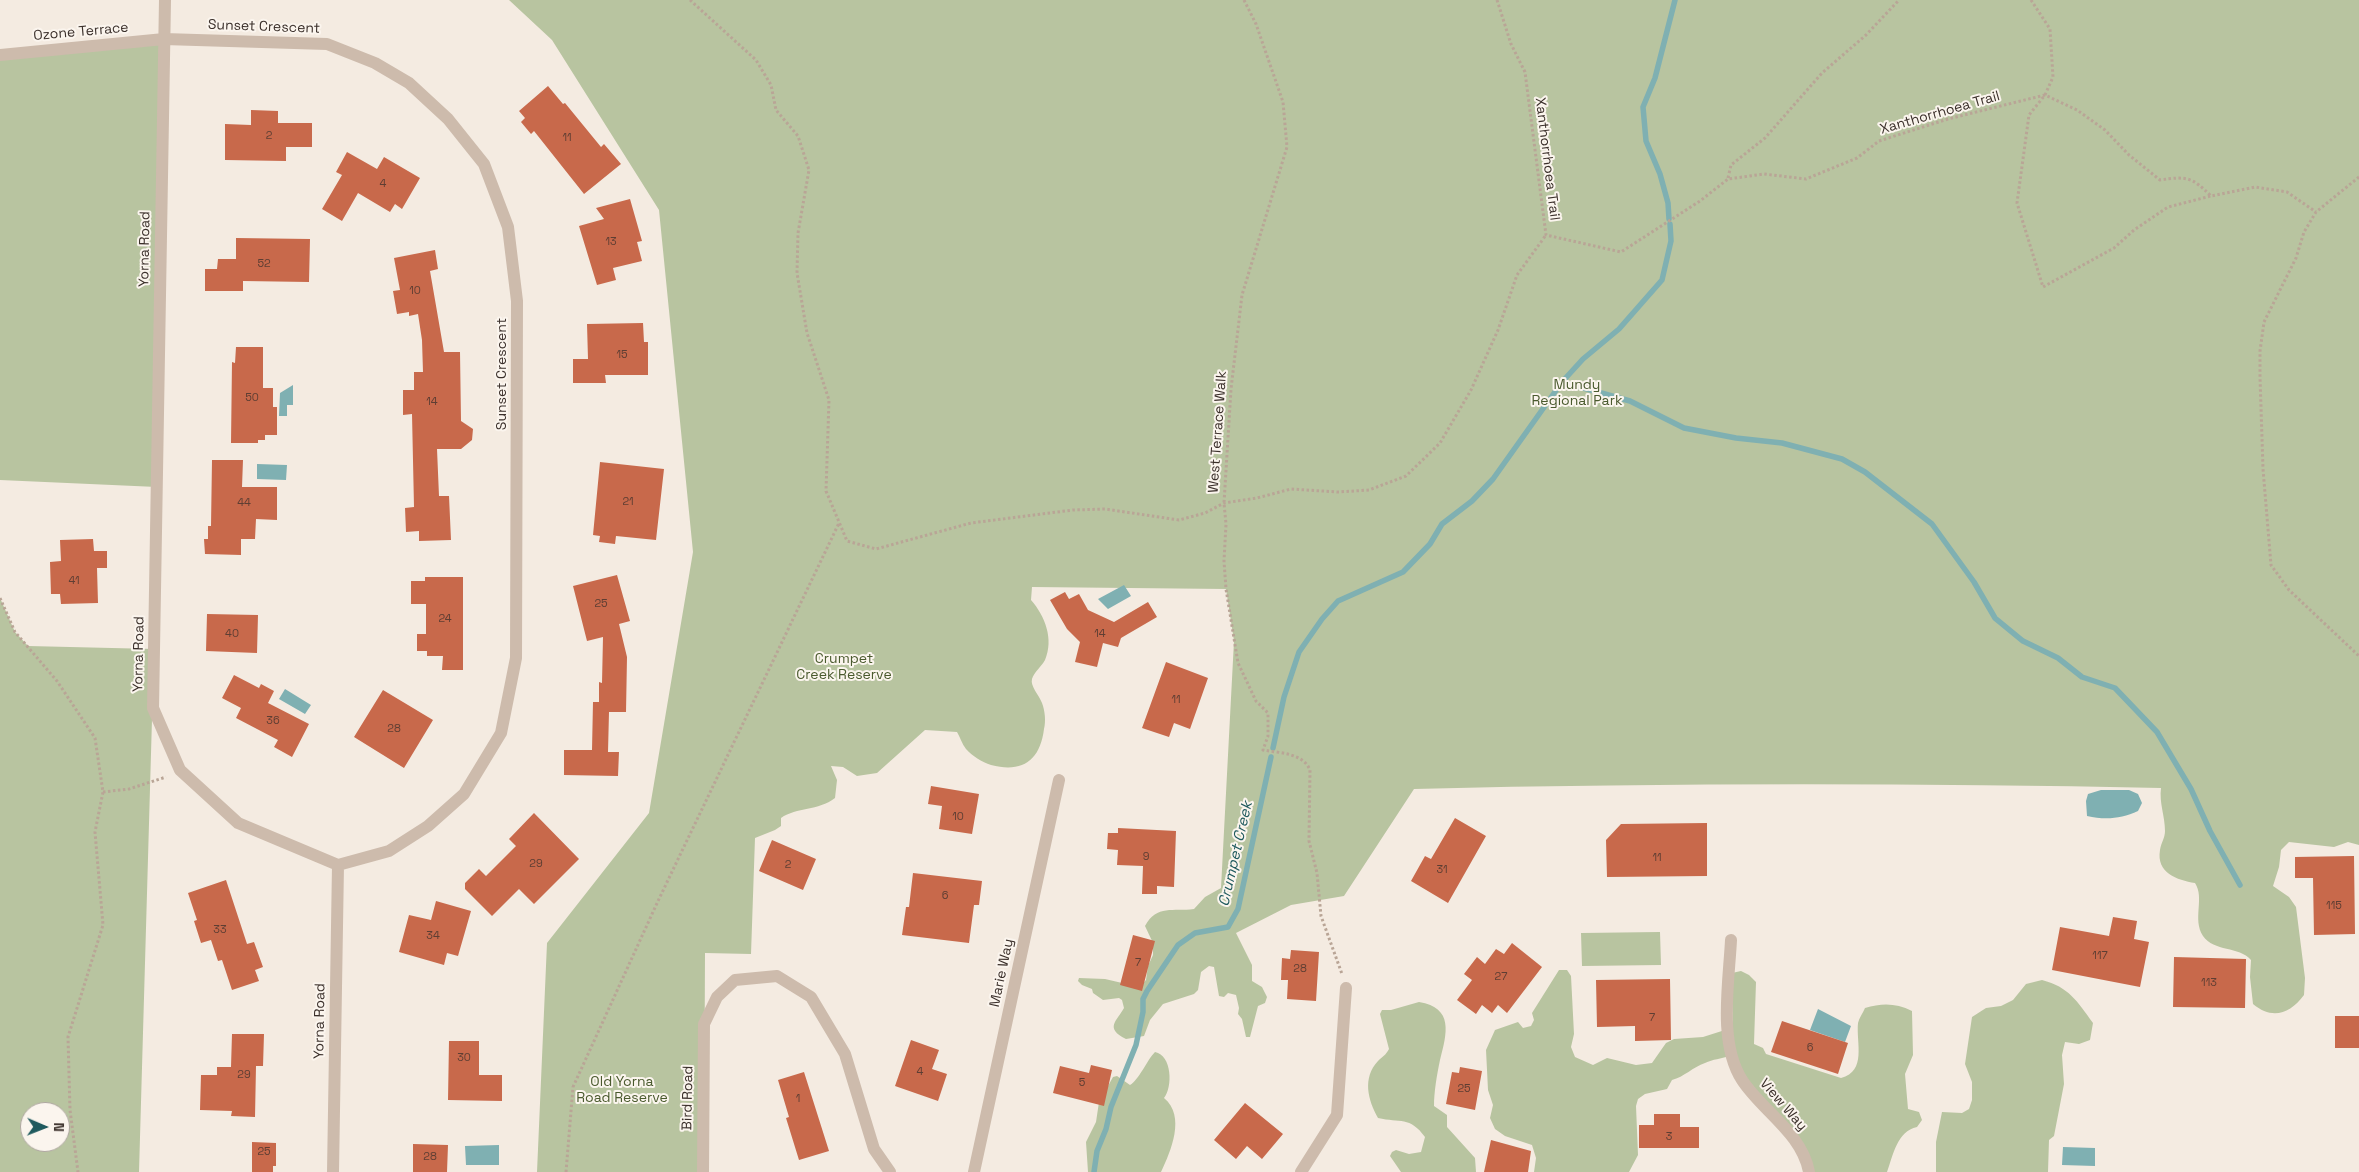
<!DOCTYPE html>
<html>
<head>
<meta charset="utf-8">
<style>
  body { margin:0 }
  #map { position:relative; width:2359px; height:1172px; overflow:hidden; background:#f4ebe1; font-family:"Space Grotesk",sans-serif }
  canvas { display:block }
  .north { position:absolute; left:20px; top:1102px; width:50px; height:50px; box-sizing:border-box; background:#fbf5ee; border:1px solid #aea6a0; border-radius:50%; rotate:91deg; font-size:14px; font-weight:700; line-height:20px; text-align:center; color:#3b302b }
  .north::after { content:''; display:block; margin:auto; width:18px; height:22px; background:#1f5a5e; clip-path:polygon(50% 0,100% 100%,50% 72%,0 100%) }
</style>
</head>
<body>
<div id="map">
<canvas width="2359" height="1172"></canvas>
<div class="north">N</div>
</div>
<script>
const g = document.querySelector('canvas').getContext('2d');
g.lineJoin = 'round';
function paint(path, color) { g.fillStyle = color; g.fill(path, 'evenodd'); }
function strokePath(path, color, width, dash) { g.strokeStyle = color; g.lineWidth = width; g.lineCap = dash ? 'butt' : 'round'; g.setLineDash(dash || []); g.stroke(path); }
function drawText(font, color, halo, rows, align = 'center') {
  g.font = font + ' "Space Grotesk",sans-serif'; g.lineWidth = 4; g.setLineDash([]); g.textBaseline = 'middle'; g.strokeStyle = halo; g.fillStyle = color; for (const [text, x, y, turn = 0] of rows) {
    g.save(); g.translate(x, y); g.rotate((+turn || 0) * Math.PI / 180); g.textAlign = isNaN(turn) ? turn : align; if (halo) g.strokeText(text, 0, 0); g.fillText(text, 0, 0); g.restore();
  }
}
paint(new Path2D(`
  M509 0H2359V845L2348 842 2334 847 2289 842 2281 850 2279 867 2273 886 2289 897 2296 907 2305 978 2304 995C2290 1014 2272 1020 2253 1004L2250 977 2251 960C2239 946 2214 952 2203 936 2192 919 2205 898 2195 883 2177 880 2156 873 2160 850 2161 843 2165 838 2165 831 2165 816 2159 803 2161 788 1912 783 1663 783 1414 789L1344 896 1291 905 1236 933 1252 965V981L1262 987 1267 997 1265 1003 1258 1006 1250 1037H1246L1242 1019 1238 1014 1239 1008 1236 995 1228 993 1224 997 1219 996 1214 967 1209 966 1201 972 1198 990 1194 994 1163 1004 1150 1020 1144 1036 1126 1039C1104 1028 1117 1021 1124 1008L1122 1000 1119 998 1103 1000 1093 993 1092 989 1082 985 1078 981 1079 978 1105 979 1135 986 1141 985 1146 980 1148 966 1153 955V943L1145 926C1157 904 1173 912 1194 909L1205 897 1221 888 1234 641 1226 589 1032 587 1031 600C1045 616 1054 639 1045 660 1042 666 1034 672 1032 679 1030 686 1039 695 1042 703 1045 711 1046 721 1044 729 1040 761 1022 773 991 765 982 762 972 756 966 749 962 744 960 737 957 732L925 730 877 773 857 776 843 767 831 766 837 780 835 798C818 811 797 807 781 818V826L775 830 755 838 751 954 705 953 704 1172H537L547 943 649 813 693 552 659 210 552 40Z
  M164 39 157 487 0 480V55Z
  M0 598 15 632 28 646 154 649 139 1172H0ZM30 1112H60V1142H30Z
  M1660 932 1661 965 1582 966 1581 933Z
  M1559 970H1567L1571 976 1574 1034 1571 1047 1575 1057 1593 1065 1607 1058 1636 1065 1652 1063 1666 1043 1674 1039 1703 1037 1725 1030 1729 1056C1721 1059 1713 1059 1705 1063 1693 1067 1684 1077 1672 1080L1667 1089 1645 1094 1638 1099 1636 1106 1638 1155 1629 1172H1534L1536 1158 1532 1145 1505 1136 1495 1129 1490 1118 1493 1105 1488 1090 1486 1050 1495 1030 1518 1022 1523 1028 1531 1026 1534 1020 1532 1013Z
  M1741 971 1749 975 1756 982 1754 1044 1763 1048 1766 1054 1841 1078C1867 1071 1856 1043 1858 1023 1859 1018 1863 1013 1865 1008 1882 1003 1896 1003 1912 1011L1913 1055 1905 1074 1908 1109 1919 1112 1922 1120 1917 1127C1897 1131 1893 1156 1887 1172H1813L1733 1058 1732 973Z
  M2042 980C2069 987 2077 1001 2093 1023L2090 1040 2079 1044 2065 1042 2062 1055 2064 1084 2054 1136 2049 1140 2048 1172H1936V1142L1942 1112 1962 1113 1969 1109 1972 1100V1082L1965 1064 1972 1017 1986 1008 2001 1006 2013 1000 2026 984Z
  M1419 1002C1454 1008 1447 1033 1440 1060 1437 1074 1434 1092 1434 1106L1447 1115V1127L1475 1158 1476 1172H1401L1390 1156 1392 1152 1396 1150 1409 1154 1421 1152 1425 1137C1410 1116 1400 1123 1378 1118 1368 1100 1362 1078 1378 1061 1382 1057 1386 1055 1389 1049L1380 1014 1382 1010H1391Z
  M1155 1052C1172 1055 1173 1087 1164 1098 1186 1116 1171 1151 1161 1172H1088L1086 1142 1096 1122 1099 1102 1113 1077 1117 1076 1130 1085C1139 1080 1147 1060 1155 1052Z`), '#b8c4a0');
paint(new Path2D(`
  M293 385V405H287V416H279L280 393Z
  M257 464 287 465 286 480 257 479Z
  M1124 585 1131 596 1108 609 1098 599Z
  M285 689 311 705 305 714 279 699Z
  M2101 790H2129L2138 794 2142 803 2138 811C2121 819 2105 820 2087 816L2086 801 2088 794Z
  M1818 1009 1851 1026 1845 1042 1810 1030Z
  M499 1145V1165H466L465 1146Z
  M2063 1147 2095 1148V1166L2062 1165Z`), '#7fb0b2');
strokePath(new Path2D(`
  M1669 219 1668 203 1660 174 1646 141 1643 107 1655 78 1675 0
  M1562 382 1630 401 1684 428 1736 438 1782 443 1842 459 1865 472 1932 524 1974 582 1995 618 2023 641 2058 658 2082 677 2115 688 2157 732 2191 789 2210 831 2240 885
  M1273 748 1284 697 1299 652 1322 619 1338 601 1403 572 1430 544 1442 524 1472 501 1493 479 1562 382 1583 359 1619 329 1662 280 1671 241 1670 224
  M1094 1172 1097 1151 1106 1129 1111 1107 1136 1045 1143 1012V999L1147 991 1178 945 1195 933 1228 927 1238 909 1271 757`), '#7fb0b2', 5.5);
paint(new Path2D(`
  M548 86 563 104 565 103 601 147 604 144 621 164 584 194 534 131 531 134 521 122 525 118 519 111Z
  M251 110 278 111V123H312V147H286V161L225 160V124L251 125Z
  M347 152 377 169 384 157 420 178 402 209 395 204 390 212 358 193 342 221 322 209 342 175 336 172Z
  M630 199 642 241 637 242 642 261 613 268 616 280 597 285 579 226 604 219 596 208Z
  M236 238 310 239 309 282 243 281V291H205V269H217L218 259H236Z
  M435 250 438 269 430 271 444 352H460L461 421 473 429 472 440 461 449H437L439 496H449L451 540 419 541V531L406 532 405 508 414 507 412 414 403 415V390H414V372H423L422 340 418 314 409 316V312L397 314 393 291 400 290 394 258Z
  M643 323 644 342H648V375H605L606 383H573V359H588L587 324Z
  M236 347H263V388H273V407H277V435H265V440H258V443H231L232 362 235 363Z
  M212 460H243L242 487H277V520L256 519 255 539H241V555L205 554 204 539H208V526H211Z
  M600 462 664 469 656 540 616 536 615 544 599 542 600 536 593 535Z
  M93 539 94 551H107V568H97L98 603 61 604 60 594H51L50 562 61 561 60 540Z
  M617 575 630 621 619 624 627 657 626 712H609L608 752H619L618 776 564 775V750H592L593 702H599V682L602 683 603 637 587 641 573 586Z
  M425 577H463V670H442L443 656H427V651H417V634H426V604H411V581H425Z
  M1065 592 1069 599 1079 594 1088 610 1114 622 1148 602 1157 617 1121 638 1118 647 1103 643 1097 667 1075 662 1080 642 1067 629 1050 600Z
  M207 614 258 615 257 653 206 651Z
  M1166 662 1208 678 1190 729 1174 723 1169 737 1142 728Z
  M234 675 259 688 261 684 274 691 268 703 309 724 292 757 274 747 278 740 236 718 241 708 222 698Z
  M383 690 433 720 404 768 354 737Z
  M931 786 979 794 972 834 939 829 942 806 928 804Z
  M534 813 579 859 534 904 519 889 492 916 465 889V883L479 869 486 876 516 846 509 839Z
  M1455 818 1486 836 1448 903 1411 881 1425 856 1431 859Z
  M1707 823V876L1607 877 1606 840 1621 824Z
  M1118 828 1176 831 1174 887 1157 886V894H1142L1143 866 1117 865 1118 850 1107 849 1108 833H1118Z
  M772 840 816 859 803 890 759 871Z
  M2354 856 2355 934 2314 935 2313 878H2295V857Z
  M913 873 982 881 979 905H974L969 943 902 935 906 907H909Z
  M226 880 247 944 254 942 263 967 255 970 259 981 232 990 222 960 218 961 211 940 201 943 194 921 197 920 188 893Z
  M436 901 471 911 458 956 447 953 444 965 399 952 409 915 431 920Z
  M2113 917 2137 921 2134 939 2149 942 2140 987 2052 970 2060 927 2109 936Z
  M1133 935 1155 941 1142 991 1120 985Z
  M1512 943 1542 967 1507 1013 1498 1005 1492 1013 1482 1005 1476 1014 1457 1000 1472 980 1464 974 1477 957 1485 964 1496 949 1504 954Z
  M1291 950 1319 952 1316 1001 1287 999 1288 980H1281L1282 958 1290 959Z
  M2174 957 2246 959 2245 1008 2173 1007Z
  M1670 979 1671 1040 1635 1041V1026L1597 1027 1596 980Z
  M2335 1016H2359V1048H2335Z
  M1782 1021 1848 1043 1838 1074 1771 1052Z
  M232 1034H264L263 1066H256L255 1117 231 1116 232 1111 200 1110 201 1075H217V1067H231Z
  M911 1040 939 1050 932 1069 947 1074 938 1101 895 1086Z
  M449 1041H479V1075H502V1101L448 1100Z
  M1091 1065 1112 1070 1104 1106 1053 1093 1060 1066 1089 1073Z
  M1460 1067 1482 1071 1475 1110 1446 1104 1452 1072 1459 1073Z
  M804 1072 829 1151 799 1160 786 1118 789 1117 778 1080Z
  M1245 1103 1283 1134 1262 1159 1247 1146 1236 1159 1214 1140Z
  M1654 1114H1680V1127H1699V1148H1639V1125H1654Z
  M1491 1140 1531 1151 1528 1172H1484Z
  M252 1142 276 1143V1166H273V1172H252Z
  M413 1144 448 1145 447 1172H413Z`), '#c8694b');
strokePath(new Path2D(`
  M690 0 756 60 771 85 776 110 798 136 809 170 798 233 797 273 807 333 829 400 826 491 847 541 876 549 971 523 1073 510 1105 509 1179 520 1205 513 1224 503 1257 498 1291 489 1338 492 1369 490 1406 476 1440 443 1471 390 1498 330 1517 275 1546 235
  M1244 0 1256 24 1283 102 1287 147 1242 295 1231 389 1224 503 1226 524 1224 561 1226 589 1238 663 1256 701 1268 713V736L1263 750C1280 753 1303 753 1310 770L1309 841 1317 873 1321 916 1342 974
  M1497 0 1511 44 1525 72 1546 235 1621 252 1700 201 1728 179 1764 174 1806 179 1857 158 1879 141 1948 119 2045 95 2077 110 2105 130 2129 155 2160 180C2187 176 2192 177 2211 196L2255 187 2287 192 2316 212
  M2031 0 2050 29 2053 77 2045 95 2029 115 2017 203 2043 287 2114 248 2134 230 2168 207 2211 196
  M2359 177 2316 212 2304 232 2296 258 2264 322 2260 351V377L2263 469 2271 565 2289 590 2359 656
  M1728 178 1731 165 1765 138 1822 73 1866 35 1899 0
  M0 598 15 632 57 681 95 738 103 792 95 832 103 925 68 1037 70 1110 78 1172
  M103 792 129 789 166 777
  M566 1172 573 1087 658 901 839 523`), '#b9a596', 3, [2.5, 2.5]);
strokePath(new Path2D(`
  M165 0 153 708 180 770 238 823 338 865 333 1172
  M0 55 164 39 327 44 375 63 409 83 448 119 484 164 508 227 517 301 516 658 501 733 464 794 428 826 389 851 338 865
  M1731 940C1729 982 1718 1043 1742 1080 1762 1111 1802 1133 1809 1172
  M703 1172 704 1024 717 997 735 980 777 976 811 997 845 1054 874 1149 890 1172
  M974 1172 1059 780
  M1301 1172 1337 1115 1346 988`), '#cdbbac', 12);
drawText('11px', '#5e3e33', null, [
  ["2",269,136],
  ["11",567,138],
  ["4",383,184],
  ["13",611,242],
  ["52",264,264],
  ["10",415,291],
  ["15",622,355],
  ["50",252,398],
  ["14",432,402],
  ["21",628,502],
  ["44",244,503],
  ["41",74,581],
  ["25",601,604],
  ["24",445,619],
  ["40",232,634],
  ["14",1100,634],
  ["11",1176,700],
  ["36",273,721],
  ["28",394,729],
  ["10",958,817],
  ["9",1146,857],
  ["11",1657,858],
  ["29",536,864],
  ["2",788,865],
  ["31",1442,870],
  ["6",945,896],
  ["115",2334,906],
  ["33",220,930],
  ["34",433,936],
  ["117",2100,956],
  ["7",1138,963],
  ["28",1300,969],
  ["27",1501,977],
  ["113",2209,983],
  ["7",1652,1018],
  ["6",1810,1048],
  ["30",464,1058],
  ["4",920,1072],
  ["29",244,1075],
  ["5",1082,1083],
  ["25",1464,1089],
  ["1",798,1099],
  ["3",1669,1137],
  ["25",264,1152],
  ["28",430,1157]
]);
drawText('14px', '#3b302b', '#fbf5ee', [
  ["Sunset Crescent",264,27,2],
  ["Ozone Terrace",81,32,-5],
  ["Xanthorrhoea Trail",1940,113,-16],
  ["Xanthorrhoea Trail",1547,159,83],
  ["Yorna Road",145,249,-89],
  ["Sunset Crescent",502,374,-90],
  ["West Terrace Walk",1218,432,-86],
  ["Yorna Road",139,654,-89],
  ["Marie Way",1002,973,-78],
  ["Yorna Road",320,1021,-89],
  ["Bird Road",688,1098,-89],
  ["View Way",1783,1105,49]
]);
drawText('14px', '#4a5a2e', '#fbf5ee', [
  ["Mundy",1577,385],
  ["Regional Park",1577,401],
  ["Crumpet",844,659],
  ["Creek Reserve",844,675],
  ["Old Yorna",622,1082],
  ["Road Reserve",622,1098]
]);
drawText('italic 15px', '#1f5a5e', '#fbf5ee', [
  ["Crumpet Creek",1236,854,-77]
]);
</script>
</body>
</html>
